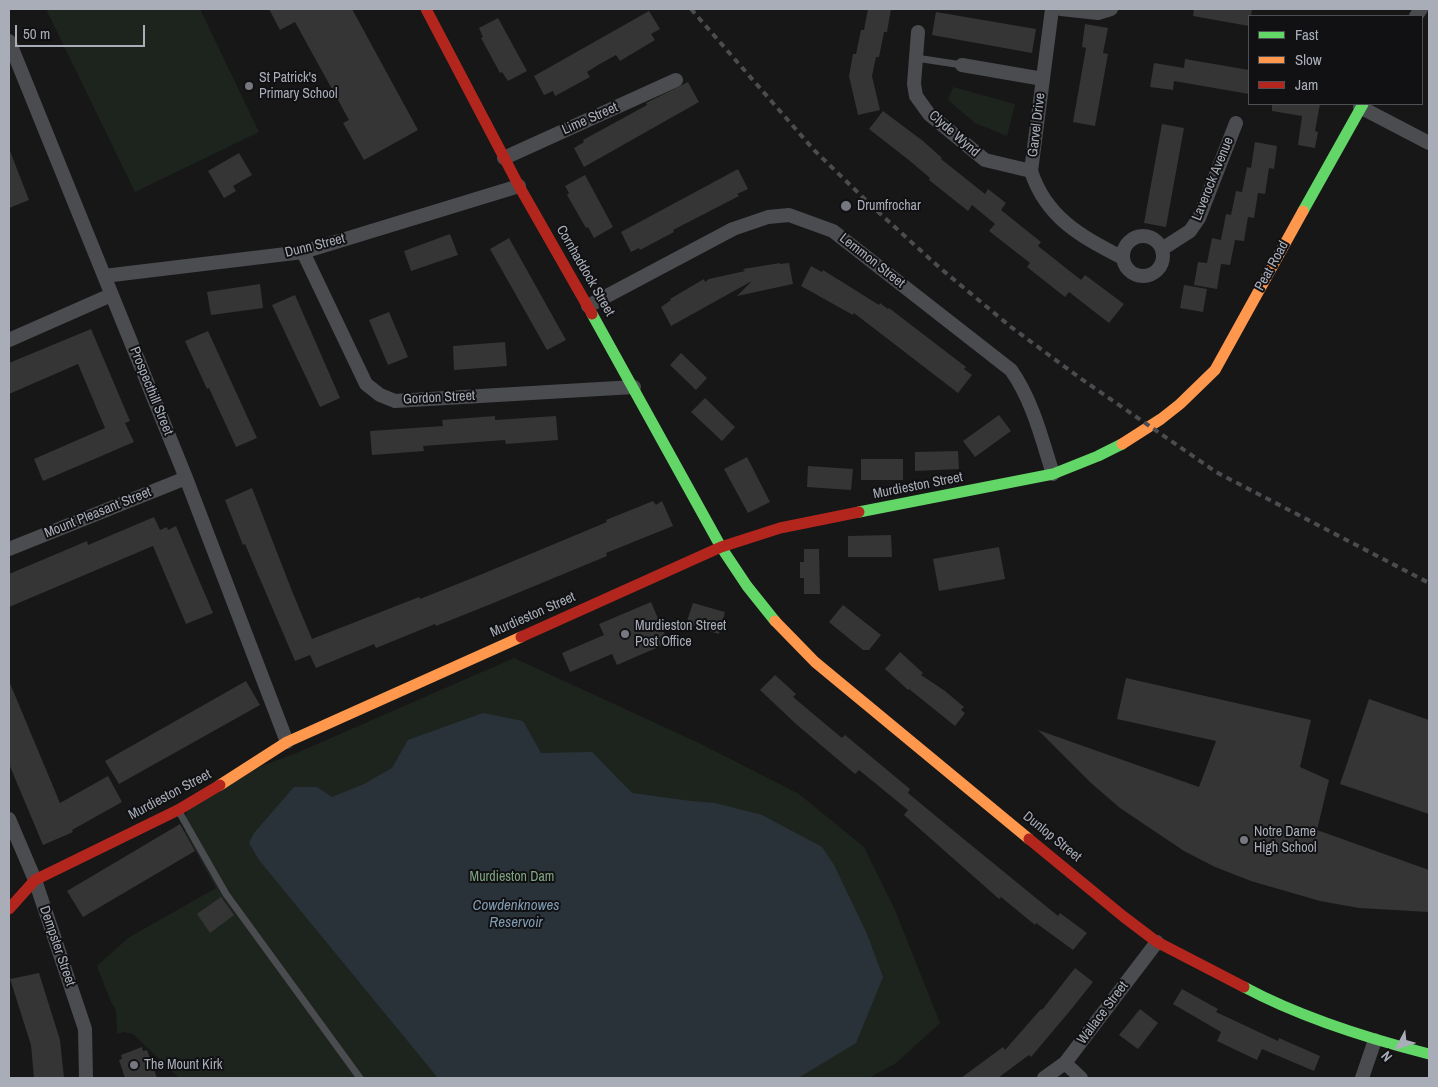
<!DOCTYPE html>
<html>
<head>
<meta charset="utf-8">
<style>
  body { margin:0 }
  #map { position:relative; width:1438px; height:1087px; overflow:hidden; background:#171717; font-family:"Archivo Narrow",sans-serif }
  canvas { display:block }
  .frame { position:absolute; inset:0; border:10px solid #a8adb8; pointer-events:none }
  .legend { position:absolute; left:1248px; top:15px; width:175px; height:90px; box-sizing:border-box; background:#111113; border:1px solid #4d4f55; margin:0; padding:6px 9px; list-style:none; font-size:15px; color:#a8adb8 }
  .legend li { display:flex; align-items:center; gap:10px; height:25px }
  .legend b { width:25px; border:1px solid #4d4f55 }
  .north { position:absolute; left:1373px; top:1022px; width:50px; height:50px; -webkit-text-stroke:4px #111113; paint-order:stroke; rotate:230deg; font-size:14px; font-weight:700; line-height:20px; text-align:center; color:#a8adb8 }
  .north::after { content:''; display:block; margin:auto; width:18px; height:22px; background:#a8adb8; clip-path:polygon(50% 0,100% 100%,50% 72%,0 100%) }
  .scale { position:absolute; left:15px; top:25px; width:130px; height:22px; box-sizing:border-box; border:2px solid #a8adb8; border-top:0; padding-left:6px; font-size:15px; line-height:18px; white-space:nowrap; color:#a8adb8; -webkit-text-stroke:4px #111113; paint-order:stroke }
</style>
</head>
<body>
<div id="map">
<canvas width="1438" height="1087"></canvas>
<div class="frame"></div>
<ul class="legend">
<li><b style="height:6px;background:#63d668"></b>Fast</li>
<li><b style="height:6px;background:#ff974d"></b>Slow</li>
<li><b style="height:6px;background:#b3261e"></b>Jam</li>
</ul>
<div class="north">N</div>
<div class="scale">50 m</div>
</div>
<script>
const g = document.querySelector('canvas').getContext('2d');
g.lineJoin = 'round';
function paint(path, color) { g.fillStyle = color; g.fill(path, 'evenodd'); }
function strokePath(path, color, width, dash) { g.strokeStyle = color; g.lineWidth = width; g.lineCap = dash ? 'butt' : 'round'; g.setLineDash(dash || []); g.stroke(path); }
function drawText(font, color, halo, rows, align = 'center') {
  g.font = font + ' "Archivo Narrow",sans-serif'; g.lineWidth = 4; g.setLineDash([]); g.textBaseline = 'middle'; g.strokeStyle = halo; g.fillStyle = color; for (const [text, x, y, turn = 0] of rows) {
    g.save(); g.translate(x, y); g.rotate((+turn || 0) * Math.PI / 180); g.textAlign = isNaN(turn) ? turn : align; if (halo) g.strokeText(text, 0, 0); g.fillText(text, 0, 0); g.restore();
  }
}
paint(new Path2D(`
  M46 9H200L259 132 135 192Z
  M953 87 1015 104 1007 136 975 123 948 100Z
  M514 658 701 744 799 794 864 847 895 910 940 1023 896 1063 869 1078H179L133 1034 123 1032 117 1034 116 1010 111 1002 97 966 128 938 216 888 185 832 187 804 235 776 299 752Z`), '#1d241e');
paint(new Path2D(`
  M483 713 523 721 541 753 592 752 632 793 691 801 715 803 762 815 822 847 834 865 867 934 883 977 856 1043 798 1078H438L259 860 249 843 254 833 294 787H317L332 797 364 784 392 768 408 740Z`), '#2a3239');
paint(new Path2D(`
  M269 9H352L418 130 364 160 343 123 349 120 295 22 280 30Z
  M868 9H891L887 32H884L879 57H876L872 76 880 110 858 115 849 76 853 54H856L861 30H864Z
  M1194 9H1252L1251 16H1249V26L1193 16Z
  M649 11 660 29 651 34 655 40 620 61 616 55 598 65 587 72 590 77 555 96 553 91 544 95 534 76Z
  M936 12 1036 29 1032 53 932 35Z
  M498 18 527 71 508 81 502 72 500 73 481 38 483 37 479 28Z
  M1085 24 1108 28 1103 53 1108 54 1095 126 1073 122 1086 48 1082 47Z
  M1185 59 1249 70V94L1174 81 1173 90 1150 87 1154 63 1184 68Z
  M688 82 699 102 584 167 574 148 584 142 583 140 647 105 646 103Z
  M1272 104H1320L1315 131 1318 132 1315 148 1298 145 1302 116 1272 111Z
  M883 111 923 141 942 158 941 159 985 194 988 189 1006 203 1001 210 1041 242 1038 246 1081 280 1085 275 1124 304 1109 323 1069 292 1065 297 1027 267 1030 263 989 231 995 224 972 205 968 211 929 180 930 178 910 161 869 129Z
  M1162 124 1184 128 1166 227 1144 223Z
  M1255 142 1277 146 1274 169 1269 168 1265 194 1258 193 1254 218 1248 217 1244 241 1235 240 1230 265 1221 264 1217 289 1194 285 1198 262 1207 263 1212 238 1221 240 1226 214 1231 215 1236 191 1242 192 1247 167 1251 168Z
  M10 151 29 200 9 208V152Z
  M239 153 252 175 233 186 236 191 224 198 208 171Z
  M738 169 748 189 737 194 739 196 673 230 674 232 640 250 639 248 631 252 621 232Z
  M585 175 613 227 594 238 588 227 586 228 567 195 569 193 565 186Z
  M450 234 458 255 411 271 404 251Z
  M509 238 566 340 547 350 490 249Z
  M780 263V264L789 263 793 284 737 296 752 281 671 326 661 307 671 300 670 299 704 279 705 282 709 279 745 271 743 269Z
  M811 266 822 272 823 270 879 305 880 303 888 309 889 308 966 367 964 369 972 375 958 393 854 313 853 315 801 286Z
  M260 284 263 308 211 315 207 292Z
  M1184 285 1207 289 1203 312 1180 308Z
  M295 295 340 398 320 407 272 305Z
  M389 312 408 357 388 365 369 320Z
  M91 329 130 421 125 423 134 442 43 481 34 459 105 428 78 364 9 394V363Z
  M208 331 257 438 236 447 209 388 207 389 185 341Z
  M505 342 507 366 454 370 453 346Z
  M681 353 707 378 696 390 670 365Z
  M705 398 735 427 722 441 691 412Z
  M999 415 1011 431 975 457 963 441Z
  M495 416V420L556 416 558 440 506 444 505 440 423 446 424 451 372 455 370 431 443 426 442 420Z
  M958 451 959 469 915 471V452Z
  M747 457 770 502 748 513 724 469Z
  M861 459H903V480H861Z
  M808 466 853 469 851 490 807 487Z
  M252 488 292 591 312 639 419 597 420 599 475 577 607 522 606 520 653 501 656 505 662 501 673 526 606 553 607 556 491 604 436 626 435 624 376 648 374 644 316 668 310 655 295 661 245 544 243 545 225 500Z
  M154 517 160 530 167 527 168 530 176 526 213 613 186 624 153 546 9 607V574L87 541 88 545Z
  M891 535 892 557H848V536Z
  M999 547 1005 579 939 591 933 559Z
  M804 549H819L820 594H804V578H800V562H804Z
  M651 602 666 637 663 645 617 665 612 654 570 672 562 653 604 635 599 624Z
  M693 603 725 612 719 634 686 624Z
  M843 605 881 635 869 650H863L829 622Z
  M900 652 923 673 921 675 945 691 964 707 961 710 965 713 955 726 909 689 908 690 885 669Z
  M775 675 796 694 793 697 842 738 845 735 910 789 908 793 949 827 1058 916 1060 913 1087 933 1073 950 1036 923 1035 925 1001 897 999 899 904 815 908 810 859 770 855 774 796 724 760 690Z
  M1126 678 1311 720 1300 767 1329 780 1317 830 1429 870V912L1359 908 1320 901 1251 881 1215 867 1184 851 1120 808 1091 783 1038 730 1199 787 1216 741 1117 719Z
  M9 681 60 803 108 776 122 802 72 830 73 832 43 845 9 764Z
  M246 681 260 705 119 784 105 761Z
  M1369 699 1429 720V814L1340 784Z
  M180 824 195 851 83 917 67 891Z
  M221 897 234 915 210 933 197 914Z
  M1075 968 1093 982 1069 1012 1031 1057 1029 1055 998 1078H961L1003 1047 1005 1050 1041 1009 1042 1010Z
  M39 973 60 1040 64 1078H34L31 1045 10 979Z
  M1182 989 1218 1009 1216 1012 1278 1041 1279 1038 1320 1056 1314 1071 1262 1049 1257 1060 1217 1041 1221 1032 1173 1004Z
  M1140 1009 1158 1023 1138 1049 1119 1035Z
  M142 1047 143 1051 147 1050 157 1078H125L119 1060 122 1059 121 1055Z`), '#353536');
strokePath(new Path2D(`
  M916 58 962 65
  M178 810 226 894 360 1078`), '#4b4c50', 7);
strokePath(new Path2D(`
  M1052 9 1031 171C1046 218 1082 237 1123 258
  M1061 9 1098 13 1111 9
  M1416 16 1421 9
  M918 32 914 84 916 96 929 114 985 160 1031 171
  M9 41 186 478 287 742
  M962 65 1043 79
  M1360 107 1429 143
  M504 158 676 80
  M1123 256a20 20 0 1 1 40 0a20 20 0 1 1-40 0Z
  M1162 249 1190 231 1199 218 1236 123
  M303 252 366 384 380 395 395 401 634 387
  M104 276 303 252 519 186
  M588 306 733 229 768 217 789 215 833 231 1011 370C1033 401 1042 440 1053 474
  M9 340 111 295
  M9 549 186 478
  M9 819 35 880 85 1029 86 1078
  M1065 1063 1081 1078
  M1044 1078 1065 1063 1157 942
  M1362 1078 1375 1040`), '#4b4c50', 14);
strokePath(new Path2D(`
  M1303 211 1363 104
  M592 314 721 547 747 586 775 621
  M859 512 1053 474 1098 456 1122 444
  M1244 987C1302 1018 1366 1038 1429 1054`), '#63d668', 11);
strokePath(new Path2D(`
  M1122 444 1161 419 1180 404 1215 370 1303 211
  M775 621 815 662 1029 839
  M220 785 287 742 521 637`), '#ff974d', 11);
strokePath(new Path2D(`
  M426 9 519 186 592 314
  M521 637 721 547 780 528 859 512
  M1029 839 1124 917 1157 942 1244 987
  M9 909 35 880 178 810 220 785`), '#b3261e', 11);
strokePath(new Path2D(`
  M691 9 814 150 876 210 940 268 1011 327 1080 378 1216 472 1429 583`), '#4b4c4f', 4, [6, 5]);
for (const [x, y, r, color] of [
  [249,86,5,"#757880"],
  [846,206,6,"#757880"],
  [625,634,5,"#757880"],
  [1244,840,5,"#757880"],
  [134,1065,5,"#757880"]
]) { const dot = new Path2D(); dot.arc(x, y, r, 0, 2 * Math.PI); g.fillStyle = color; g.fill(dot); strokePath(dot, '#111113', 2); }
drawText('14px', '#a8adb8', '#111113', [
  ["St Patrick's",259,78],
  ["Primary School",259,94],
  ["Drumfrochar",857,206],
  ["Murdieston Street",635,626],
  ["Post Office",635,642],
  ["Notre Dame",1254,832],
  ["High School",1254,848],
  ["The Mount Kirk",144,1065]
], 'left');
drawText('14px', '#a8adb8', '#111113', [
  ["Lime Street",590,119,-24],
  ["Garvel Drive",1037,125,-83],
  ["Clyde Wynd",954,134,41],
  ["Laverock Avenue",1213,179,-68],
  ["Dunn Street",315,246,-14],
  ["Lemmon Street",872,261,38],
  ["Peat Road",1272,266,-61],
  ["Cornhaddock Street",585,271,60],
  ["Prospecthill Street",151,391,68],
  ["Gordon Street",439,398,-3],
  ["Murdieston Street",918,486,-11],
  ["Mount Pleasant Street",98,513,-22],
  ["Murdieston Street",533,615,-24],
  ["Murdieston Street",170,795,-28],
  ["Dunlop Street",1052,837,39],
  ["Dempster Street",57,946,71],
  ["Wallace Street",1103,1013,-53]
]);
drawText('14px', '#7fa381', '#111113', [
  ["Murdieston Dam",512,877]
]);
drawText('italic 15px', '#7f9bb3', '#111113', [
  ["Cowdenknowes",516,906],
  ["Reservoir",516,923]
]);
</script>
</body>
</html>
